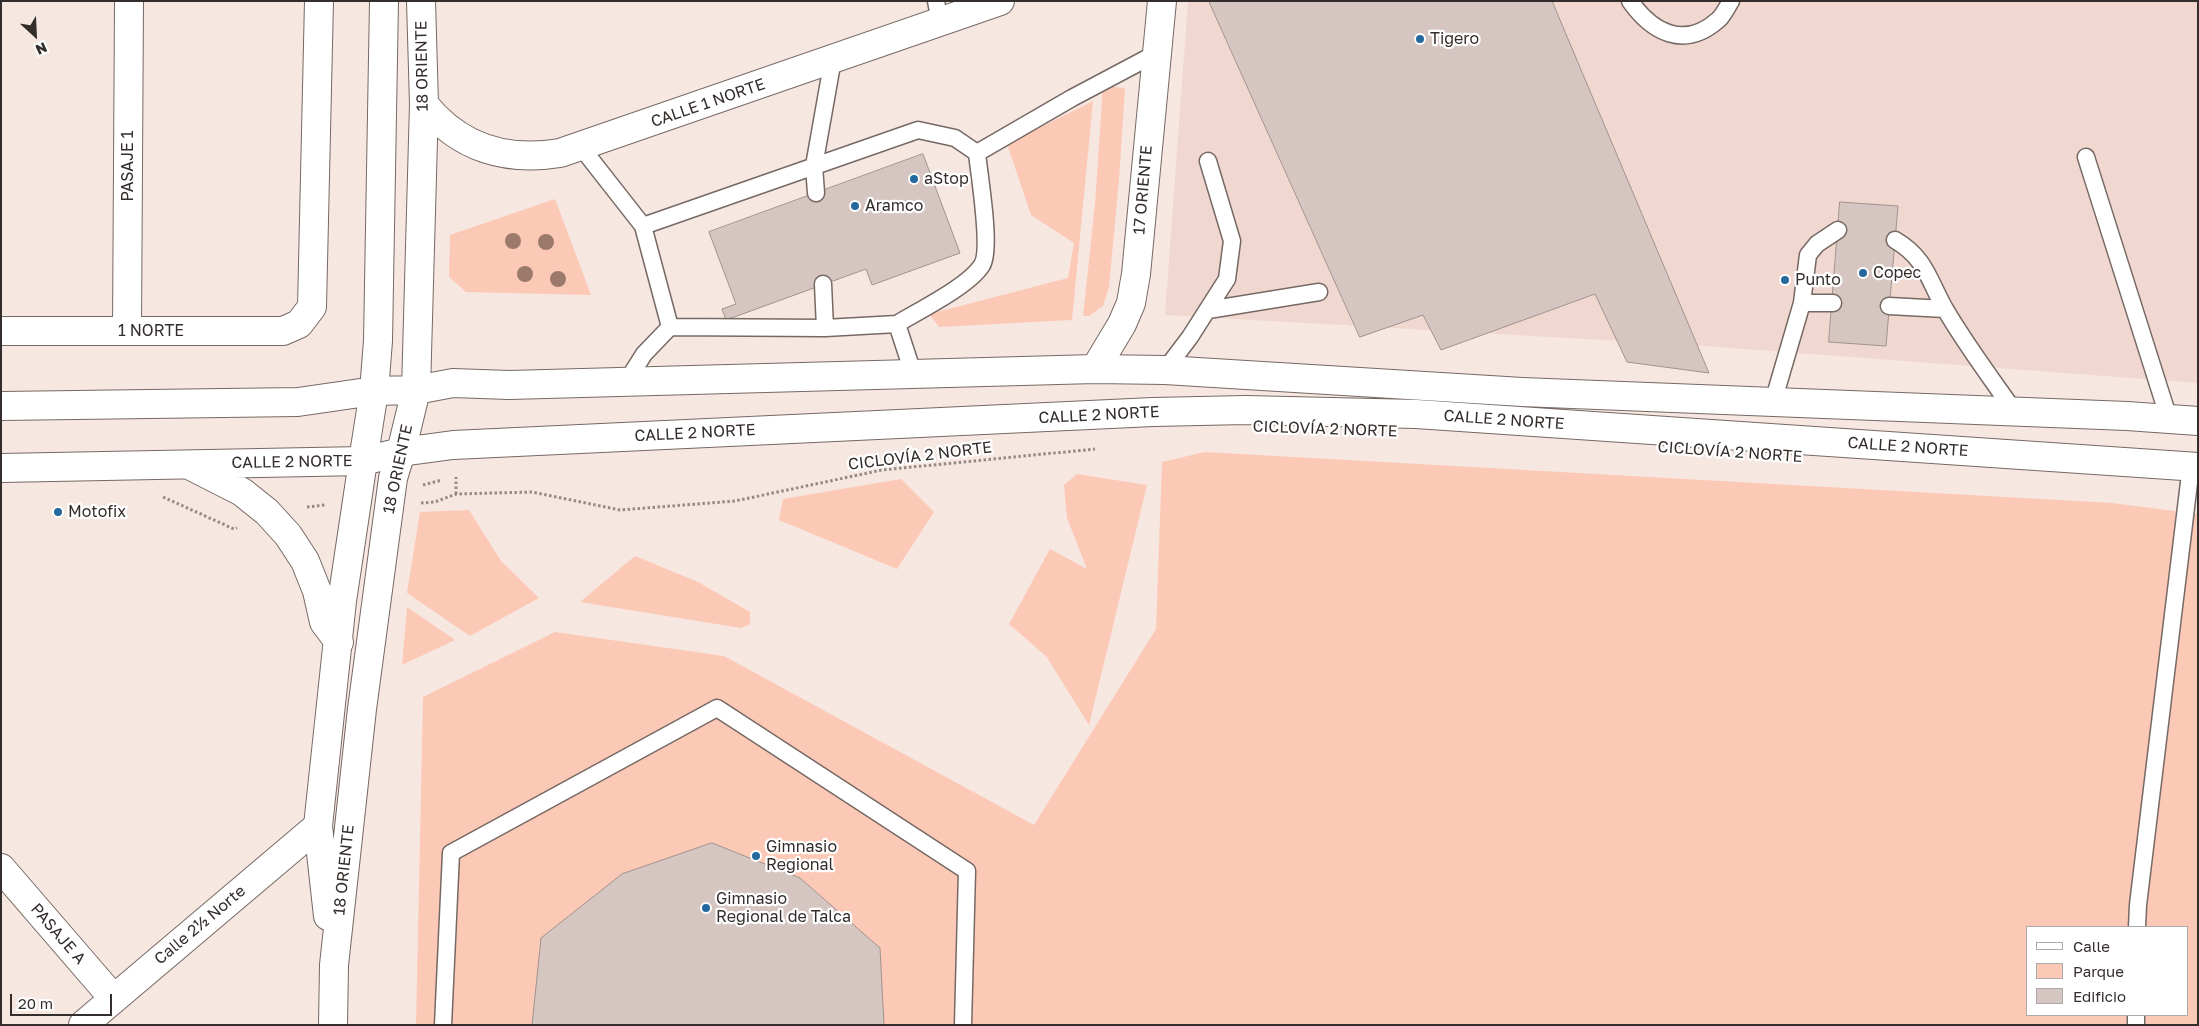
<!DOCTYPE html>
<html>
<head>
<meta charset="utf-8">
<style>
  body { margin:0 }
  #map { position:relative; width:2199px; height:1026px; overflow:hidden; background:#f6e7e1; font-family:"Golos Text",sans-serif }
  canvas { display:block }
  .frame { position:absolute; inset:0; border:2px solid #332d2b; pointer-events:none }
  .legend { position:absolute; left:2026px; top:926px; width:162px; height:90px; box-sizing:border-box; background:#fff; border:1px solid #adabaa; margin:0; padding:6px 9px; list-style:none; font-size:15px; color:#332d2b }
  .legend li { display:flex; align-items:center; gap:10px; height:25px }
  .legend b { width:25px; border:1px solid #adabaa }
  .north { position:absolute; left:10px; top:10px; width:50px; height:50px; -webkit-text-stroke:4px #fff; paint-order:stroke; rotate:155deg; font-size:14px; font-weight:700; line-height:20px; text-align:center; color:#332d2b }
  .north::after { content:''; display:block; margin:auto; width:18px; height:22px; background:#332d2b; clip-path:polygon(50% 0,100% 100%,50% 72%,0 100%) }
  .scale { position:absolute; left:10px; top:994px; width:102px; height:22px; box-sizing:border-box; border:2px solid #332d2b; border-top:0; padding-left:6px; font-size:15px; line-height:18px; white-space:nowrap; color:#332d2b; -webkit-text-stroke:4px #fff; paint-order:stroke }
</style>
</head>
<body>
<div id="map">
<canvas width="2199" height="1026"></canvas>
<div class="frame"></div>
<ul class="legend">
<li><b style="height:6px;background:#fff"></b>Calle</li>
<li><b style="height:14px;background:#fdc9b7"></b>Parque</li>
<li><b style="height:14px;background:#d6c6c1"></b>Edificio</li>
</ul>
<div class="north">N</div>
<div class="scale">20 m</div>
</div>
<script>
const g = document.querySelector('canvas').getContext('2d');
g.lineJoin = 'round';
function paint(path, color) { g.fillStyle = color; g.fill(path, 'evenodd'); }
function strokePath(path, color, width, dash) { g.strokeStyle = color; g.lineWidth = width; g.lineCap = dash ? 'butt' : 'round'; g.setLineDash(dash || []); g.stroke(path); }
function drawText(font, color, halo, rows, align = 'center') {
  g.font = font + ' "Golos Text",sans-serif'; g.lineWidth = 4.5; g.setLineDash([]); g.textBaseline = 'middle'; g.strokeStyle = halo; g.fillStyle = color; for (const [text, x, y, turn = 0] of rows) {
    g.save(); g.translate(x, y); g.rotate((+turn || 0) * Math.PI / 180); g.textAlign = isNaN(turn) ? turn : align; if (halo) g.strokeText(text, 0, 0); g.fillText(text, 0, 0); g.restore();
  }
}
paint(new Path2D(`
  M1188 1H2198V383L1691 345 1165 315Z`), '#f0d8d1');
paint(new Path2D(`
  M1103 86 1125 88 1119 180 1109 287 1103 306 1089 316H1083L1095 204Z
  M1093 101 1072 320 939 327 929 314 1068 278 1074 243 1031 215 1007 144Z
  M555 199 591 295 466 292 449 277 450 235Z
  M1205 452 2112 503 2198 514V1025H416L423 697 555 632 724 656 1034 825 1156 629 1162 462ZM2028 927H2188V1015H2028Z
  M1077 474 1147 485 1089 725 1046 656 1009 624 1050 549 1087 569 1067 518 1064 485Z
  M901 479 934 512 897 569 779 520 783 499Z
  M469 510 501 561 539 598 470 636 407 593 420 512Z
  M635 556 698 582 750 612V624L741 628 580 602Z
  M407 607 455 640 402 665Z`), '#fdc9b7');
const building = new Path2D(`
  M1209 1H1552L1709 373 1627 362 1595 294 1441 350 1423 315 1360 337Z
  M923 154 960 253 872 285 866 269 726 320 722 309 736 304 709 232Z
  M1840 202 1898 206 1886 346 1829 342Z
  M712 843 800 878 880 948 884 1025H532L541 938 622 874Z`);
paint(building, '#d6c6c1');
strokePath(building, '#a1938e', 1);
const service = new Path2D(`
  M936 1 940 22
  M1630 1C1652 32 1684 50 1718 20 1723 16 1727 7 1731 1
  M581 147 643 226 670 327
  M977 153 1072 98 1155 54
  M2086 157 2169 419
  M816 193 814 166 833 59
  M643 226 918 130 955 138 977 153
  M1895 240C1926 258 1929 281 1945 309 1966 345 1991 378 2014 411
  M823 284 825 328
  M1802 303H1833
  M1889 306 1945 309
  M1208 310 1319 292
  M897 324C920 310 969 286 982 265 992 249 979 174 977 153
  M1165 370 1190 337 1227 279 1232 241 1208 161
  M627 381 644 354 670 327 825 328 897 324 913 373
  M1773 402 1802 303 1808 255 1817 244 1838 230
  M2137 927 2138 905 2191 466
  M443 1025 451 853 717 708 967 871 963 1025
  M2136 1025V1015`);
const minor = new Path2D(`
  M1 331H283L299 324 312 307 319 1
  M127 331 129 1
  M1 868 114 999
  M83 1025 318 826`);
const tertiary = new Path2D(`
  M328 916 318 826 342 601 363 461
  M333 1025 334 965 362 709 393 478 401 452`);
const secondary = new Path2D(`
  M424 104C459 148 506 162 560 153L1000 1
  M1095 369 1122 324 1131 303 1136 274 1162 1`);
const primary = new Path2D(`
  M1 406 298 402 374 391 416 390 453 383 509 385 1095 369 1165 370 1522 392 2127 416 2198 421
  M401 452 416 390 424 104 421 1
  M363 461 374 391 378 341 384 1
  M191 466 242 492 267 512 288 535 305 561 317 591 324 622 339 642
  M1 468 363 461 401 452 453 445 1153 412 1246 410 1416 414 2198 467`);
strokePath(service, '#766964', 19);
strokePath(minor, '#766964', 30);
strokePath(tertiary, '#766964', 30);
strokePath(secondary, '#766964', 30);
strokePath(primary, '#766964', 30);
strokePath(new Path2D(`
  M423 485 442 480
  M456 494V477
  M163 497 234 529 237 528
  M421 503 435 502 456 494 532 492 620 510 735 501 882 470 1095 449
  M307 507 325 505`), '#948a86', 3, [2.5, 2.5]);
strokePath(service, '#fff', 16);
strokePath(minor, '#fff', 28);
strokePath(tertiary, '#fff', 28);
strokePath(secondary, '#fff', 28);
strokePath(primary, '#fff', 28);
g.fillStyle = '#9b7a6c';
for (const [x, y] of [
  [513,241],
  [546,242],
  [525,274],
  [558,279]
]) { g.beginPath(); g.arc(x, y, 8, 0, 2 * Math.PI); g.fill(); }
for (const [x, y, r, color] of [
  [1420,39,5,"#25689d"],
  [914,179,5,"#25689d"],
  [855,206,5,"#25689d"],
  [1863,273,5,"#25689d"],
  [1785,280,5,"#25689d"],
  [58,512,5,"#25689d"],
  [756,856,5,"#25689d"],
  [706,908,5,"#25689d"]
]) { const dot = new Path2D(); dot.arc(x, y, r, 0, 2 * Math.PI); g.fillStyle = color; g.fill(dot); strokePath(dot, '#fff', 2); }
drawText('16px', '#332d2b', '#fff', [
  ["Tigero",1430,39],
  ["aStop",924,179],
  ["Aramco",865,206],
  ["Copec",1873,273],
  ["Punto",1795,280],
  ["Motofix",68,512],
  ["Gimnasio",766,847],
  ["Regional",766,865],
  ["Gimnasio",716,899],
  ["Regional de Talca",716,917]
], 'left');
drawText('16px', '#332d2b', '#fff', [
  ["18 ORIENTE",422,66,-91],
  ["CALLE 1 NORTE",708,103,-19],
  ["PASAJE 1",128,166,-90],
  ["17 ORIENTE",1143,190,-85],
  ["1 NORTE",151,331],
  ["CALLE 2 NORTE",1099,415,-3],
  ["CALLE 2 NORTE",1504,420,4],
  ["CICLOVÍA 2 NORTE",1325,429,2],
  ["CALLE 2 NORTE",695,433,-3],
  ["CALLE 2 NORTE",1908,447,4],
  ["CICLOVÍA 2 NORTE",1730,452,4],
  ["CICLOVÍA 2 NORTE",920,456,-7],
  ["CALLE 2 NORTE",292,462,-1],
  ["18 ORIENTE",398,469,-78],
  ["18 ORIENTE",344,870,-84],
  ["Calle 2½ Norte",200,925,-40],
  ["PASAJE A",58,934,49]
]);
</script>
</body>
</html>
